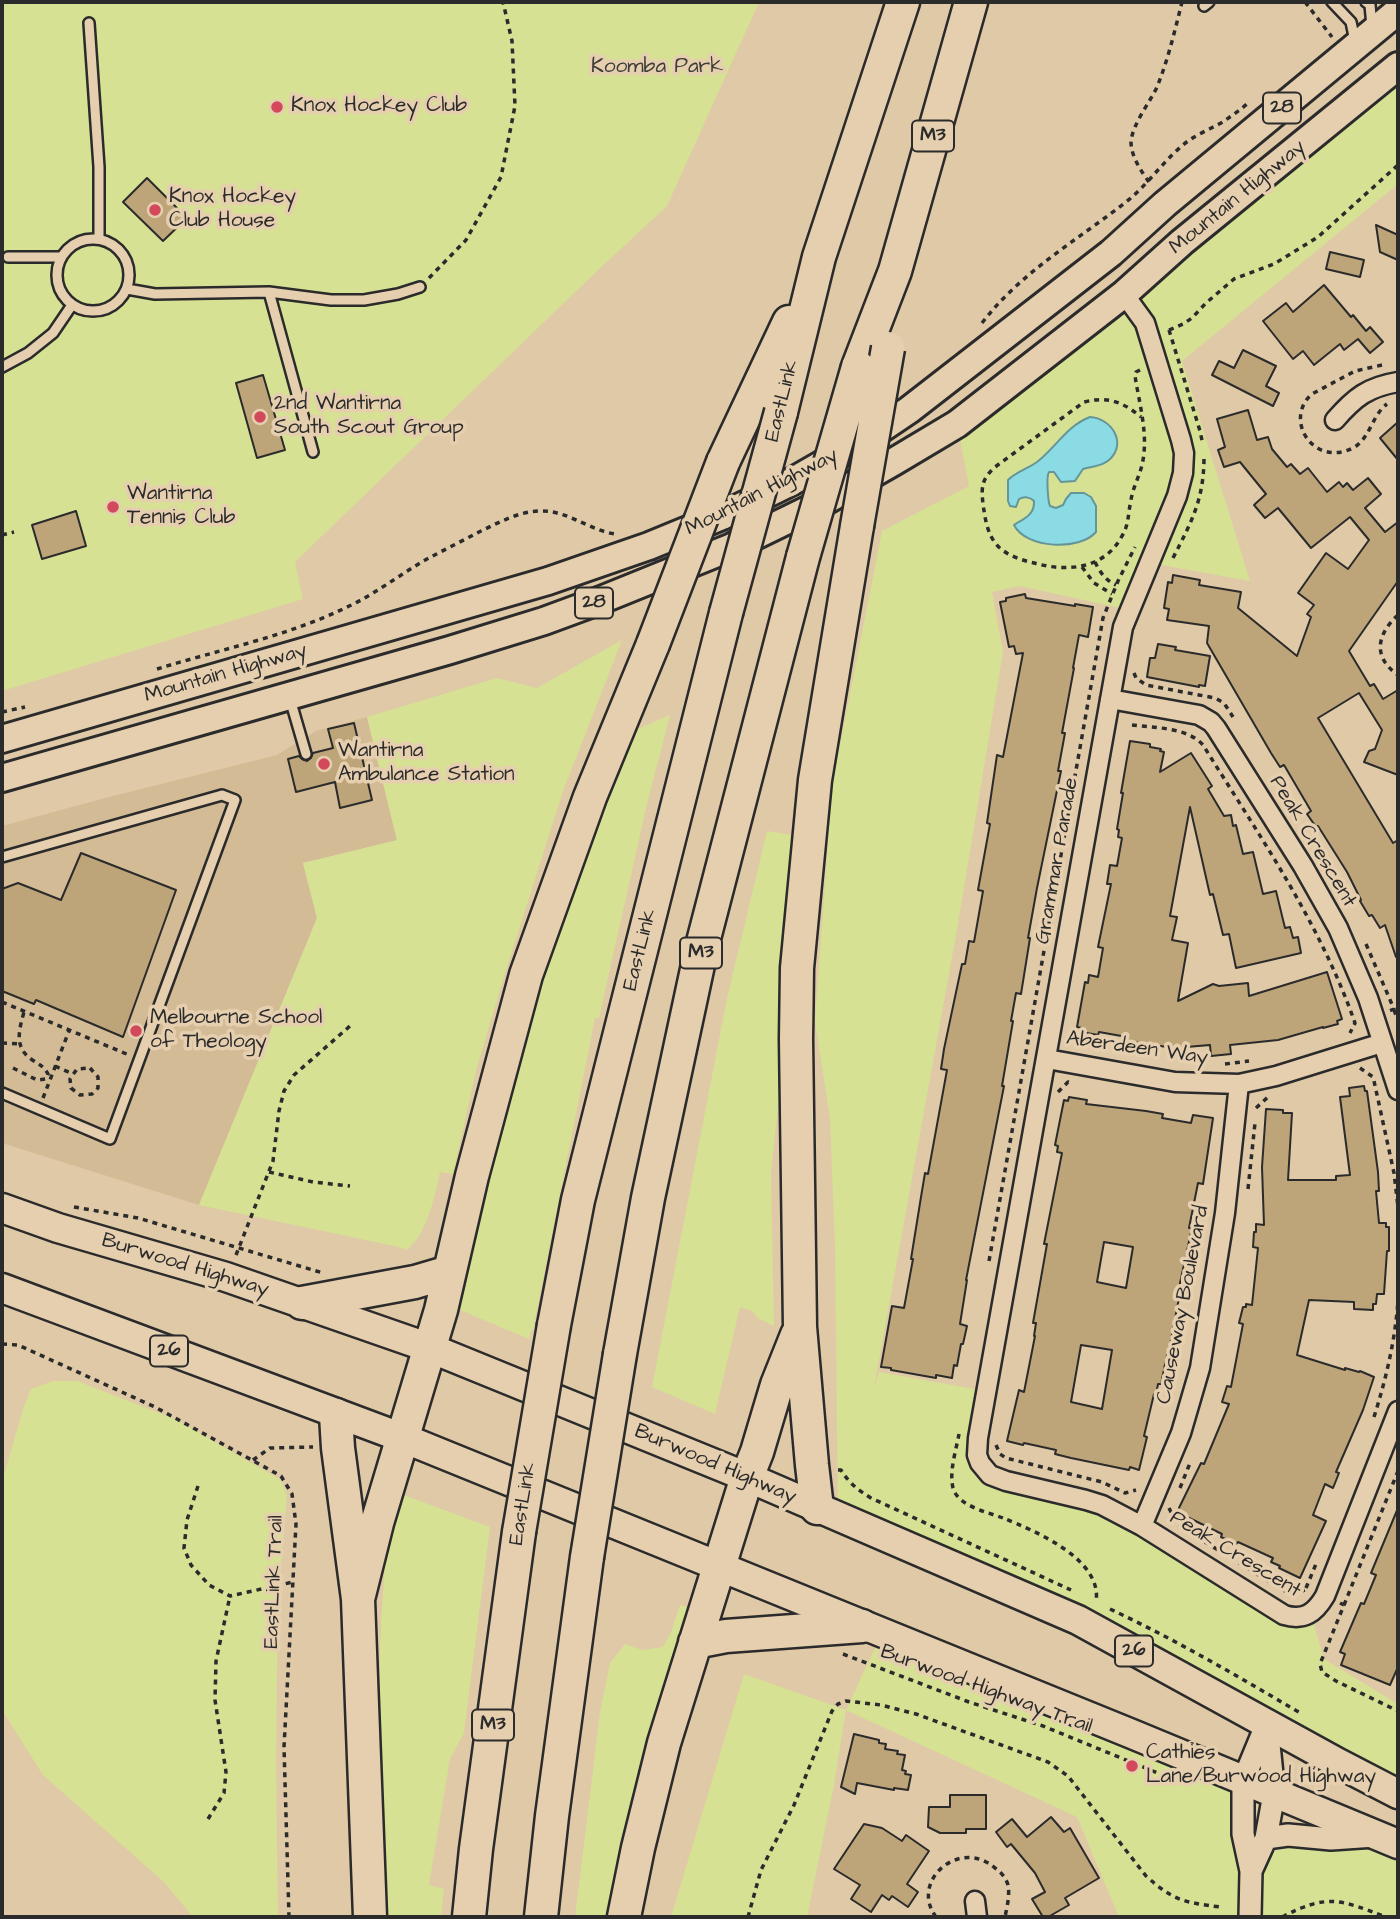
<!DOCTYPE html>
<html>
<head>
<meta charset="utf-8">
<style>
  body { margin:0 }
  #map { position:relative; width:1400px; height:1919px; overflow:hidden; background:#e0c9a6; font-family:"Architects Daughter",sans-serif }
  canvas { display:block }
  .frame { position:absolute; inset:0; border:4px solid #2b2b2b; pointer-events:none }
</style>
</head>
<body>
<div id="map">
<canvas width="1400" height="1919"></canvas>
<div class="frame"></div>
</div>
<script>
const g = document.querySelector('canvas').getContext('2d');
g.lineJoin = 'round';
function paint(path, color) { g.fillStyle = color; g.fill(path, 'evenodd'); }
function strokePath(path, color, width, dash) { g.strokeStyle = color; g.lineWidth = width; g.lineCap = dash ? 'butt' : 'round'; g.setLineDash(dash || []); g.stroke(path); }
function drawText(font, color, halo, rows, align = 'center') {
  g.font = font + ' "Architects Daughter",sans-serif'; g.lineWidth = 7; g.setLineDash([]); g.textBaseline = 'middle'; g.strokeStyle = halo; g.fillStyle = color; for (const [text, x, y, turn = 0] of rows) {
    g.save(); g.translate(x, y); g.rotate((+turn || 0) * Math.PI / 180); g.textAlign = isNaN(turn) ? turn : align; if (halo) g.strokeText(text, 0, 0); g.fillText(text, 0, 0); g.restore();
  }
}
paint(new Path2D(`
  M367 717 397 841 303 863 317 918 199 1205 2 1143V826L109 797 277 755 316 731Z`), '#d3bb96');
paint(new Path2D(`
  M2 2H759L667 206 596 272 295 562 303 599 2 691Z
  M1398 66V184L1182 361 1250 581 1150 563 1130 610 1019 586 992 592 1003 652 958 924 874 1388 879 1372 986 1391 980 1463 1086 1500 1283 1614H1311L1324 1659 1398 1704V1793L838 1517 835 1248 830 1119 815 1021 832 786 882 531 969 486 957 424Z
  M622 640 563 791 501 986 476 1071 453 1174 440 1172C435 1195 427 1236 406 1250L399 1247 199 1205 317 918 303 863 397 840 367 717 497 678 537 688Z
  M670 715 646 808 599 1018H595L533 1330H531L529 1339 453 1307 509 1074 624 735Z
  M767 831 798 836 785 976 780 1089 771 1172 774 1326 759 1319 752 1311 740 1307 715 1414 652 1387 727 998Z
  M53 1381H77L177 1420 281 1480 287 1495 279 1586 277 1676 276 1767 278 1917H193L164 1882 43 1775 2 1710V1482L23 1409 31 1389Z
  M398 1493 490 1527 464 1733 450 1759 429 1885 444 1889 441 1917H384L380 1772V1644L386 1540Z
  M680 1605 688 1607 631 1814 609 1917H575L600 1712 610 1663 625 1644 642 1650 663 1647 671 1632Z
  M882 1633 1243 1781 1251 1870 1266 1838 1398 1845V1917H1119L1077 1817 846 1710 834 1785 807 1917H671L744 1674 846 1710Z`), '#d6e194');
const water = new Path2D(`
  M1090 417C1111 418 1128 443 1109 460 1101 467 1092 466 1083 469L1075 481 1061 482 1054 472H1049C1046 476 1048 502 1050 506L1056 508 1063 505 1066 499 1071 493H1084L1091 497 1096 506V532C1080 551 1026 549 1014 525 1023 519 1035 515 1034 501 1030 497 1024 496 1019 499L1016 507 1010 506 1008 501V480C1016 472 1027 469 1037 462 1055 448 1068 425 1090 417Z`);
paint(water, '#8adbe3');
strokePath(water, '#649599', 2);
const building = new Path2D(`
  M147 178 187 218 163 241 123 202Z
  M1376 225 1398 235V260L1380 252Z
  M1330 252 1364 260 1360 277 1326 269Z
  M1324 285 1351 317 1353 315 1366 331 1370 327 1383 342 1370 353 1358 339 1344 350 1340 344 1314 365 1303 351 1293 359 1263 321 1286 303 1293 312Z
  M1243 350 1276 366 1266 386 1279 393 1273 406 1212 375 1219 361 1234 368Z
  M263 375 285 450 257 458 236 383Z
  M1248 410 1257 440 1268 437 1272 449 1287 467 1291 464 1300 474 1308 468 1327 492 1339 482 1343 487 1347 483 1353 490 1368 478 1381 494 1365 508 1385 532 1398 522V581L1349 651 1370 686 1374 684 1383 699 1398 690V775L1364 762 1369 751 1375 749 1382 730 1359 693 1318 718 1393 843 1398 840V957H1396L1385 925 1380 928 1372 915 1369 916 1360 901 1361 900 1347 872 1318 826 1316 827 1307 814 1311 811 1284 765 1280 767 1271 753 1207 643 1209 626 1167 620 1169 609 1164 608 1168 582 1172 583 1173 575 1200 580 1199 585 1241 592 1238 608 1297 656 1311 617 1307 614 1314 605 1298 593 1326 553 1348 569 1369 540 1350 517 1311 548 1278 508 1265 518 1254 505 1266 494 1240 462 1224 467 1218 450 1225 447 1217 419Z
  M1398 422V460L1380 438Z
  M76 511 86 546 42 559 32 525Z
  M1025 594 1026 598 1075 606V604L1093 607 1088 637 1079 635 1073 668H1074L1062 733H1065L1058 771H1061L1037 888 1028 938H1030L1021 994 1016 993 1011 1021H1013L1002 1086H1004L966 1280H967L960 1324 967 1326 963 1344H961L957 1366 954 1365 952 1378 936 1375V1378L891 1370V1368L881 1367 892 1306 904 1308 913 1259H911L921 1197 925 1173 928 1174 947 1070 941 1069 944 1049 962 964H965L969 941 974 942 983 891 978 890 990 824 987 823 997 755 1003 757 1023 653 1016 654 1014 646 1009 647 1000 602 1006 601V598Z
  M1158 644 1176 647 1175 650 1210 656 1205 686 1199 685V687L1147 677 1150 658H1155Z
  M354 723 372 800 340 808 335 782 296 792 288 759 299 756 302 759 307 761 311 758 313 753 333 748 328 729Z
  M1130 741 1150 744V747L1161 749 1160 751 1164 752 1160 772 1191 753 1212 786 1208 789 1224 816 1231 815 1233 826 1236 825 1243 854 1253 852 1263 894 1276 891 1285 928 1290 927 1293 938 1298 937 1301 953 1236 968 1229 934 1223 935 1213 894 1210 895 1190 807 1170 916 1177 917 1172 940 1188 943 1178 1001 1213 984 1219 986 1248 983 1249 996 1327 972 1342 1019 1337 1021 1338 1024 1323 1028V1027L1278 1040 1230 1045 1231 1054 1211 1056 1210 1045 1174 1048 1126 1041 1127 1037 1099 1032 1098 1035 1081 1032 1082 1028 1077 1027 1085 982 1088 983 1089 975 1098 977 1103 948 1098 947 1111 884H1107L1110 865 1117 866 1122 838 1118 837 1119 830 1117 829 1123 793H1121Z
  M81 853 176 890 123 1037 36 1000 34 1004 2 991V889L18 883 61 900Z
  M1364 1086 1365 1091H1367L1378 1172 1379 1191H1376L1379 1223H1386V1227H1389V1251H1387L1384 1294H1377L1376 1304H1373V1310L1354 1309V1302L1309 1300 1297 1355 1345 1370V1368L1359 1372 1360 1371 1374 1377 1363 1410 1336 1472 1339 1473 1333 1488 1325 1484 1313 1515 1326 1521 1300 1578 1279 1568 1280 1566 1271 1562 1273 1558 1238 1542 1236 1544 1221 1537 1222 1534 1177 1512 1201 1463 1204 1464 1229 1404 1222 1402 1227 1386 1231 1387 1243 1324 1239 1323 1243 1307H1246V1304L1252 1305 1258 1248 1253 1247 1254 1232H1256V1224L1264 1225 1262 1167 1266 1109 1283 1110V1113H1292L1288 1180H1336V1176L1350 1175 1340 1097 1350 1096 1349 1088Z
  M1069 1097 1087 1100 1086 1104 1146 1111 1163 1114 1162 1118 1191 1123 1193 1115 1213 1118 1203 1184 1198 1183 1189 1228H1192L1177 1297 1179 1298 1169 1350H1168L1161 1384H1158L1156 1395 1154 1394 1144 1436 1147 1437 1139 1470 1130 1467 1129 1470 1071 1458 1055 1454 1056 1450 1024 1443 1023 1445 1007 1441 1019 1390 1024 1392 1035 1336H1034L1036 1323H1033L1047 1244H1044L1062 1153 1057 1152 1058 1146 1055 1145 1064 1100 1068 1101ZM1104 1242 1133 1247 1126 1288 1097 1282ZM1081 1345 1112 1350 1102 1409 1071 1402Z
  M1398 1508V1667L1390 1685 1341 1665 1345 1654 1340 1652 1361 1603 1364 1604 1376 1575 1371 1573Z
  M854 1734 879 1740V1743L886 1744 885 1749 898 1751 897 1754 905 1755 902 1770 906 1771 905 1774 911 1775 908 1790 894 1788V1790L857 1783 855 1794 841 1787Z
  M950 1795H986V1829H966V1833H940L928 1827 929 1807H950Z
  M1051 1817 1064 1832 1070 1828 1099 1878 1065 1898 1069 1905 1048 1917H1043L1032 1899 1045 1892 1035 1873 1011 1844 1007 1847 996 1832 1012 1819 1027 1837Z
  M864 1824 882 1828 902 1841 906 1835 929 1851 907 1884 918 1892 908 1907 892 1896 889 1900 882 1895 871 1912 851 1899 860 1885 834 1869Z`);
paint(building, '#bda579');
strokePath(building, '#2b2b2b', 2);
const service = new Path2D(`
  M1332 2 1351 22 1355 41
  M1366 2 1370 5 1372 26
  M1204 6 1209 2
  M89 23 99 167V238
  M57 275a36 36 0 1 1 72 0a36 36 0 1 1-72 0Z
  M8 257H61
  M127 289 155 294 269 292 331 300H364L398 294 420 287
  M269 292 313 452
  M2 367 28 353 53 333 72 305
  M290 699 306 754
  M2 857 222 795 235 800 110 1139 2 1093`);
const minor = new Path2D(`
  M1124 294 1145 323 1181 440 1184 453 1183 473 1177 496 1123 627 978 1438 977 1455 980 1463 990 1475 1006 1481 1086 1500 1102 1505 1142 1526 1284 1615C1304 1621 1315 1613 1325 1596L1398 1411
  M1335 420C1355 397 1368 387 1398 382
  M1110 699 1199 715 1211 722 1216 728 1303 866 1338 928 1368 998 1398 1090
  M1047 1059 1175 1082 1239 1084 1276 1076 1382 1043
  M1142 1526 1181 1433 1200 1368 1225 1213 1239 1084
  M975 1901 977 1917`);
const tertiary = new Path2D(`
  M1266 1838 1288 1835 1331 1839 1375 1836
  M1251 1871 1266 1838 1274 1794 1267 1725
  M1250 1917 1251 1871 1243 1834V1781L1267 1723`);
const primary = new Path2D(`
  M2 739 548 581 649 546 722 516 793 481 866 439 909 410 1111 253 1165 204 1398 11
  M2 778 450 650 544 621 601 600 732 547 820 504 895 461 957 424 1124 294 1182 242 1398 66`);
const trunk = new Path2D(`
  M2 1208 58 1228 226 1277 430 1348 747 1477 1078 1620 1340 1764 1398 1794
  M2 1288 403 1438 1132 1734 1398 1844`);
const motorway = new Path2D(`
  M858 367 895 271 971 2
  M781 412 819 257 903 2
  M723 462 789 322
  M302 1303 415 1282 449 1272
  M554 1325 578 1200 726 613
  M620 1354 648 1198 702 946 803 557
  M336 1415 338 1448 358 1599 370 1917
  M817 1508 812 1465 800 1327 796 1039 797 968 815 780 857 526
  M358 1599 377 1523 441 1310 472 1176 526 975 590 797 653 644
  M695 1642 726 1636 862 1626
  M469 1917 476 1849 519 1532
  M541 1917 552 1816 587 1557
  M624 1917 638 1848 664 1743 747 1477 757 1452 777 1385 797 1335`);
strokePath(service, '#2b2b2b', 14);
strokePath(minor, '#2b2b2b', 23);
strokePath(tertiary, '#2b2b2b', 26);
strokePath(primary, '#2b2b2b', 32);
strokePath(trunk, '#2b2b2b', 33);
strokePath(motorway, '#2b2b2b', 37);
strokePath(new Path2D(`
  M1305 2 1332 37
  M1149 182C1141 171 1131 156 1131 142 1132 125 1150 102 1157 87 1168 60 1175 30 1182 2
  M429 278 466 240 501 177 515 106 512 41 503 2
  M982 323C1021 272 1076 241 1126 202 1149 184 1165 158 1188 141 1198 134 1210 129 1221 123 1230 117 1239 111 1247 104
  M1169 330 1200 431 1203 445
  M1169 330 1183 324 1192 318 1206 303 1234 279 1274 264 1318 237 1398 165
  M1382 365 1355 371 1312 394C1283 419 1313 468 1353 448 1370 439 1372 415 1387 404
  M1140 370 1136 372 1135 376C1139 402 1148 433 1143 460 1141 474 1133 486 1131 500 1128 513 1129 525 1122 536 1104 570 1066 572 1034 563 1021 560 1005 555 996 544 987 533 985 518 983 504 981 486 982 479 995 467L1084 402C1108 396 1123 402 1141 417
  M2 535 14 532
  M1173 558C1192 521 1204 499 1204 457
  M1095 562C1100 572 1105 580 1116 585
  M1082 567 1094 583 1112 594
  M1398 615C1377 634 1372 657 1398 675
  M157 669C218 650 288 636 345 608 374 595 399 575 427 559 444 550 462 541 479 532 498 523 517 512 539 511 568 510 588 530 615 534
  M1134 673 1136 678 1146 685 1215 698 1224 703 1233 717
  M2 712 25 707
  M1132 725C1154 728 1187 727 1203 745 1259 835 1320 923 1355 1023L1350 1033
  M1366 944 1394 1009 1389 1011
  M2 1002 129 1055
  M1394 1010 1398 1021
  M2 1043 20 1044
  M1225 1064 1249 1061
  M55 1066 73 1074
  M13 1068 37 1080 46 1079 48 1074C44 1066 38 1064 31 1059 14 1047 19 1030 24 1012
  M90 1068 98 1077V1088L92 1094 80 1095 71 1088 70 1079 77 1069Z
  M1360 1068 1373 1077 1374 1081 1394 1173 1398 1207
  M1058 1092 1068 1082 1071 1083
  M43 1098 69 1031
  M1256 1108 1268 1097
  M269 1172 313 1182 350 1186
  M1248 1189 1255 1123
  M74 1207 138 1218 323 1273
  M236 1255 273 1161 279 1111 284 1091 294 1075 350 1026
  M989 1261 1103 618 1118 581 1135 547
  M2 1344 18 1345 155 1407 281 1476 292 1494 296 1524 284 1747 289 1917
  M1374 1417C1386 1379 1395 1341 1398 1301
  M959 1434C956 1451 949 1471 953 1488 958 1506 987 1512 1003 1518 1035 1531 1103 1559 1096 1602
  M996 1445 1000 1454 1006 1458 1102 1482 1125 1493 1136 1490
  M253 1460 270 1448 313 1447
  M838 1470H841C849 1483 858 1490 871 1498L1071 1590
  M198 1486 187 1520 184 1548 191 1565 209 1585 230 1596 293 1582
  M1180 1488 1190 1463
  M1169 1508 1178 1526
  M1205 1542 1288 1593 1295 1594 1307 1589
  M1306 1588 1316 1564
  M1340 1603 1344 1605 1320 1664 1322 1672 1336 1681 1398 1711
  M1344 1605 1398 1471
  M1110 1609C1176 1640 1239 1677 1302 1714
  M843 1654 969 1702 1043 1726 1165 1776 1173 1778
  M208 1819 224 1793 226 1772 215 1700 216 1661 230 1596
  M748 1917 761 1870 794 1805 832 1711 838 1704 846 1701 881 1705 916 1714 1048 1762 1068 1776 1146 1876C1174 1901 1183 1902 1220 1907
  M936 1917C909 1881 960 1837 995 1868 1001 1872 1006 1878 1008 1885 1010 1895 1007 1907 1005 1917
  M1282 1917C1328 1893 1341 1900 1386 1917`), '#2b2b2b', 3.5, [5, 5]);
strokePath(service, '#e6cfaf', 9);
strokePath(minor, '#e6cfaf', 18);
strokePath(tertiary, '#e6cfaf', 21);
strokePath(primary, '#e6cfaf', 26);
strokePath(trunk, '#e6cfaf', 28);
strokePath(motorway, '#e6cfaf', 32);
const motorwayBridge = new Path2D(`
  M857 526 888 348
  M803 557 858 367
  M726 613 781 412
  M653 644 723 462
  M519 1532 554 1325
  M587 1557 620 1354`);
strokePath(motorwayBridge, '#2b2b2b', 37, []);
strokePath(motorwayBridge, '#e6cfaf', 32);
for (const [x, y, r, color] of [
  [277,107,7,"#d1495b"],
  [155,210,7,"#d1495b"],
  [260,417,7,"#d1495b"],
  [113,507,7,"#d1495b"],
  [324,764,7,"#d1495b"],
  [136,1031,7,"#d1495b"],
  [1132,1766,7,"#d1495b"]
]) { const dot = new Path2D(); dot.arc(x, y, r, 0, 2 * Math.PI); g.fillStyle = color; g.fill(dot); strokePath(dot, '#e6cfaf', 2.5); }
for (const [x, y, w] of [
  [1282,108,38],
  [933,136,42],
  [594,603,38],
  [701,953,42],
  [169,1351,38],
  [1134,1651,38],
  [493,1725,42]
]) { const box = new Path2D(); box.roundRect(x - w / 2, y - 15.5, w, 31, 5); g.fillStyle = '#e6cfaf'; g.fill(box); strokePath(box, '#2b2b2b', 2); }
drawText('bold 19px', '#2b2b2b', null, [
  ["28",1282,108],
  ["M3",933,136],
  ["28",594,603],
  ["M3",701,953],
  ["26",169,1351],
  ["26",1134,1651],
  ["M3",493,1725]
]);
drawText('21px', '#3c3d36', '#e6cfaf', [
  ["Koomba Park",657,68]
]);
drawText('21px', '#2b2b2b', '#e6cfaf', [
  ["Knox Hockey Club",291,107],
  ["Knox Hockey",169,198],
  ["Club House",169,222],
  ["2nd Wantirna",274,405],
  ["South Scout Group",274,429],
  ["Wantirna",127,495],
  ["Tennis Club",127,519],
  ["Wantirna",338,752],
  ["Ambulance Station",338,776],
  ["Melbourne School",150,1019],
  ["of Theology",150,1043],
  ["Cathies",1146,1754],
  ["Lane/Burwood Highway",1146,1778]
], 'left');
drawText('21px', '#2b2b2b', '#e6cfaf', [
  ["Mountain Highway",1238,198,-39],
  ["EastLink",783,401,-76],
  ["Mountain Highway",762,493,-27],
  ["Mountain Highway",226,674,-16],
  ["Peak Crescent",1312,842,59],
  ["Grammar Parade",1058,861,-80],
  ["EastLink",641,950,-76],
  ["Aberdeen Way",1137,1049,8],
  ["Burwood Highway",185,1266,17],
  ["Causeway Boulevard",1184,1305,-79],
  ["Burwood Highway",715,1465,23],
  ["EastLink",524,1504,-81],
  ["Peak Crescent",1235,1555,31],
  ["EastLink Trail",275,1582,-88],
  ["Burwood Highway Trail",986,1690,20]
]);
</script>
</body>
</html>
